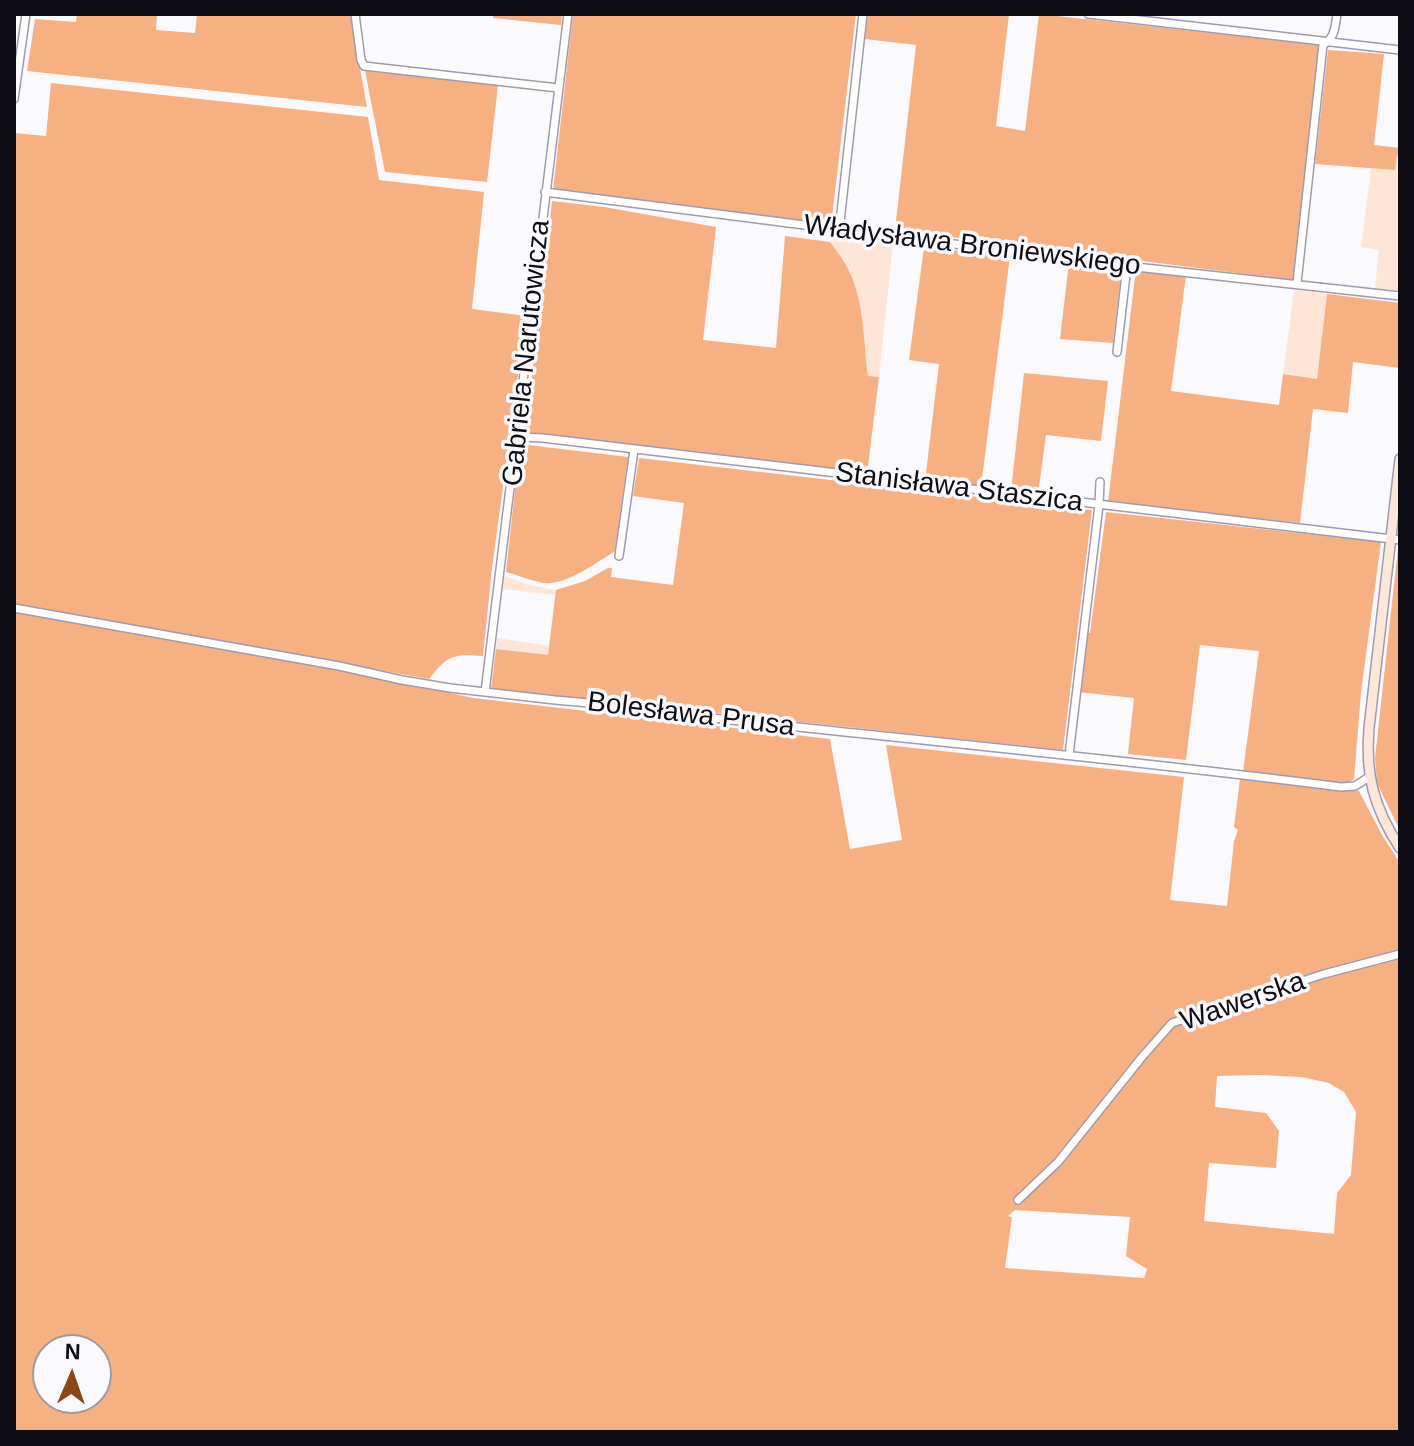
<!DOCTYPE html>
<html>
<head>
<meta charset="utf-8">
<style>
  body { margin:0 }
  #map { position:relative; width:1414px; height:1446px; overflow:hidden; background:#faf9fe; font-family:Helvetica,sans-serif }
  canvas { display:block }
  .frame { position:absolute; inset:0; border:16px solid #0f0d15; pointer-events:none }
  .north { position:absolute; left:32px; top:1334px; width:80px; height:80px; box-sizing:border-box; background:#faf9fe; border:2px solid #9c9ba1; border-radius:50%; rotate:2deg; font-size:22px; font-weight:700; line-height:32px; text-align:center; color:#0f0d15 }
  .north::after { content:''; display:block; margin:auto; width:28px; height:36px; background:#894814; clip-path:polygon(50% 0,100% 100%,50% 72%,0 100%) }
</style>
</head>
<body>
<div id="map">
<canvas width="1414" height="1446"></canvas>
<div class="frame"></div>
<div class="north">N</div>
</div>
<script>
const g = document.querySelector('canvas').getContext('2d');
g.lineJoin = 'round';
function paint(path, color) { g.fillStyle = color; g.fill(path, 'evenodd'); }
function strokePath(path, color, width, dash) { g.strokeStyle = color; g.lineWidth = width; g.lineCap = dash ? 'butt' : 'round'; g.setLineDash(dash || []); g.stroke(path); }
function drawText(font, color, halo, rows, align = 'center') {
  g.font = font + ' Helvetica,sans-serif'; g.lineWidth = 7; g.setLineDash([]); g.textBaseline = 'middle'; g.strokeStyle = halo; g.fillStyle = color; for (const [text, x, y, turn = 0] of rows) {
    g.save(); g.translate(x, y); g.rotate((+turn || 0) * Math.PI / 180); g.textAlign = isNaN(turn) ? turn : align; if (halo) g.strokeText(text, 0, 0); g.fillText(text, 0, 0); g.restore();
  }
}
paint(new Path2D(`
  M1397 155H1400V291L1375 289 1379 250 1361 247 1371 168 1394 170Z
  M845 236 893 243 879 377H868L862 320 857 292 830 242Z
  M1294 290 1327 294 1317 379 1283 374Z
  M504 576 530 585 556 590 555 595 502 589Z
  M497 638 549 646 548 656 496 649Z`), '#fde6d7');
paint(new Path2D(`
  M77 14H157L156 30 195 33 197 14H350L367 107 27 71 35 19 76 22Z
  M494 14H562L561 25 493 18Z
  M573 14H856L831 225 553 190Z
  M868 14H1009L996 126 1025 131 1039 14 1319 45 1293 280 895 230 916 45 865 39Z
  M1328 50 1384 54 1374 145 1400 148V155H1397L1395 170 1315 164Z
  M365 71 498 85 487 182 385 172Z
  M51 83 368 117 379 180 484 192 472 309 526 316 492 568 483 656C452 654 448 655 429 679L14 605V133L46 136Z
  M552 201 604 207 716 227 703 340 776 348 785 236 830 242C836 250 843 259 848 269 865 302 863 341 868 376L879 377 867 474 525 434Z
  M924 247 1010 256 981 487 925 481 939 364 909 360Z
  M1069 262 1122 268 1113 343 1060 339Z
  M1136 269 1186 275 1171 391 1279 405 1283 374 1317 379 1327 294 1400 303V368L1353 362 1348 413 1313 409 1300 523 1108 502Z
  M1024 373 1108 381 1101 441 1046 435 1038 494 1011 491Z
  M520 444 628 457 615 551C596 563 567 585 544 583 531 581 518 575 506 572Z
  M639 458 1092 510 1063 750 491 689 496 649 548 655 556 590 585 581 608 568H612L611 577 673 585 684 503 633 496Z
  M1106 512 1381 542 1361 692 1354 779 1346 784 1243 772 1259 651 1200 645 1186 760 1128 754 1134 698 1078 692 1085 632 1090 633Z
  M1398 548H1400V831L1377 783 1375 758Z
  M14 612 343 669 473 698 830 739 850 849 902 840 886 745 1184 777 1170 900 1227 906 1234 841 1238 830 1234 827 1240 779 1359 791 1382 835 1400 863V1432H14ZM1259 1075 1302 1077 1329 1083 1344 1092 1356 1112 1351 1175 1337 1193 1334 1234 1204 1221 1209 1163 1276 1168 1279 1131 1266 1113 1215 1107 1217 1076ZM1015 1210 1130 1217 1126 1256 1147 1269 1144 1278 1005 1268 1012 1217 1008 1216ZM48 1350H96V1398H48Z`), '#f7b082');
const street = new Path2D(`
  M355 14 361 60 364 66 558 88
  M1088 14 1400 50
  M14 99 26 14
  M545 192 1127 266 1400 296
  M839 231 863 14
  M1297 283 1323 45C1335 38 1335 27 1337 14
  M1117 352 1127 266
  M517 437 543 438 1400 540
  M619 556 634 450
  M14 608 339 666 402 680 450 688 555 700 634 707 656 712C884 737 1113 758 1341 787L1355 786 1369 777
  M485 692 568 14
  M1069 755 1099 505 1100 482
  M1018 1200 1058 1162 1142 1057 1172 1023 1324 974 1400 954`);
const secondary = new Path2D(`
  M1400 459 1369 728C1365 775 1374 808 1400 848`);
strokePath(street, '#9e9ab1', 10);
strokePath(secondary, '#9e9ab1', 12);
strokePath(street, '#fff', 7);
strokePath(secondary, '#fde7d9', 9);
drawText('28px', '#0f0d15', '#faf9fe', [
  ["Władysława Broniewskiego",972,246,7],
  ["Gabriela Narutowicza",527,353,-84],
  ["Stanisława Staszica",959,488,7],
  ["Bolesława Prusa",691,715,7],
  ["Wawerska",1243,1002,-19]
]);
</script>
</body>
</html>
